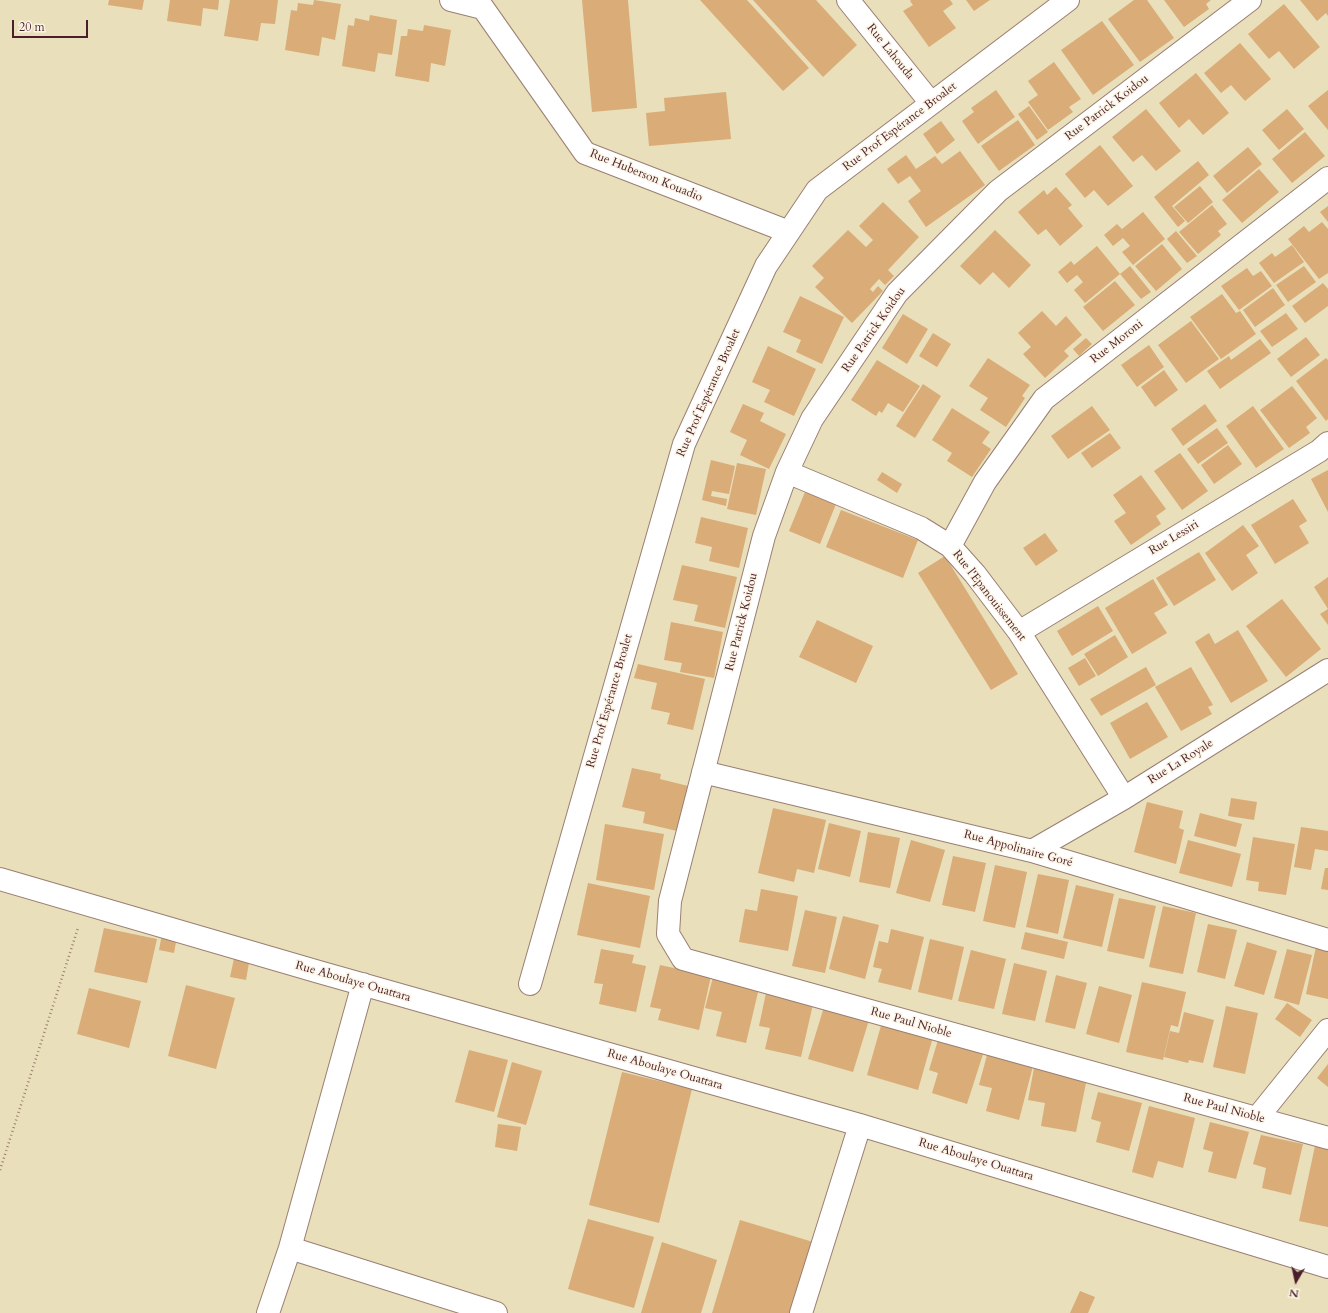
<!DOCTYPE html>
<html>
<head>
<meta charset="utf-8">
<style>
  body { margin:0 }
  #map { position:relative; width:1328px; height:1313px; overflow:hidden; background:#e9dfba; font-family:Cardo,serif }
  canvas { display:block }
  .north { position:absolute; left:1276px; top:1261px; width:40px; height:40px; -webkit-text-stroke:3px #fcf5e5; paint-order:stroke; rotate:189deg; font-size:11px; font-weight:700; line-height:16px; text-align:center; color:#4a1f2b }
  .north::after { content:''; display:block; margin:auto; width:14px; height:18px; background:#4a1f2b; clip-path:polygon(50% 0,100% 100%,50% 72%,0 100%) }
  .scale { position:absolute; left:12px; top:20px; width:76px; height:18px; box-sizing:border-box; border:2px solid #4a1f2b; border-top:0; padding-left:5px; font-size:12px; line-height:14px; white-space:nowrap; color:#4a1f2b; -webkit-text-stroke:3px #fcf5e5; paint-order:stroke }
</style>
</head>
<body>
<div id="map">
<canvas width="1328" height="1313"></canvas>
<div class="north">N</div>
<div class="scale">20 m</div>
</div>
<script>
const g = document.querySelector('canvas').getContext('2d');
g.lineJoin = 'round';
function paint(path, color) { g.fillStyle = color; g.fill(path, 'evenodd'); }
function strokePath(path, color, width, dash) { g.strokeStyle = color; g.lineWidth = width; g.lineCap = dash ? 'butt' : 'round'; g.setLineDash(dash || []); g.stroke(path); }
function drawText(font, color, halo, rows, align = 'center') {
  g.font = font + ' Cardo,serif'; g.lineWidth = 3; g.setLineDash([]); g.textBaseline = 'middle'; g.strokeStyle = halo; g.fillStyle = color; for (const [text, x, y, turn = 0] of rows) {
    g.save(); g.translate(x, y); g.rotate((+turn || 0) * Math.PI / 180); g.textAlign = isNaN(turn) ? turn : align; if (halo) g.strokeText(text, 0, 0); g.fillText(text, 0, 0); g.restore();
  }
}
paint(new Path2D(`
  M109 0H144L142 10 108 5Z
  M170 0H219L218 10 203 8 201 26 167 21Z
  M230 0H278L275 24 261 23 258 41 224 36Z
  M314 0 341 4 335 40 322 37 319 56 285 50 291 10 297 11 298 3 313 5Z
  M582 0H628L637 108 592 112Z
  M700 0H747L809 68 783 91Z
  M753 0H816L857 45 823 77Z
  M911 0H950L953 4 943 11 956 28 929 47 903 11 913 5 910 1Z
  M966 0H990L974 11Z
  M1134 0H1147L1174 38 1140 62 1108 19Z
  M1164 0H1211L1206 4 1209 9 1184 27Z
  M1300 0H1328V16L1326 13 1317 21Z
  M1284 4 1320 47 1294 69 1279 51 1269 59 1248 34Z
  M370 15 397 20 392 55 378 53 375 72 342 66 348 25 354 26 355 18 369 21Z
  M1102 21 1134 65 1093 95 1061 50Z
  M424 25 451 30 445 66 431 63 429 82 395 76 401 36H407L408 29 423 31Z
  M1240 43 1271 79 1245 101 1231 85 1221 93 1204 73Z
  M1054 62 1081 99 1069 107 1073 112 1048 130 1028 102 1038 95 1028 81Z
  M1196 73 1229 113 1203 135 1189 119 1179 128 1159 103Z
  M996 90 1015 117 978 144 962 121 974 112 971 108Z
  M1328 90V130L1308 106Z
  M726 92 731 139 649 146 646 113 665 111 664 98Z
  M1029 106 1048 132 1037 140 1018 114Z
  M1146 109 1181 151 1156 171 1142 155 1133 162 1112 137Z
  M1287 109 1304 129 1279 150 1262 130Z
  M1018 120 1035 145 999 171 981 146Z
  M941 121 955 140 937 154 923 134Z
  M1305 132 1325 156 1292 183 1272 159Z
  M1100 145 1133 186 1108 206 1094 190 1085 198 1065 174Z
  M1248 147 1262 164 1227 193 1213 176Z
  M960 151 985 185 926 227 908 201 921 191 910 176 898 184 887 169 906 155 916 169 935 156 942 164Z
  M1198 161 1209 175 1172 206 1185 221 1178 227 1154 197Z
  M1259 169 1279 192 1242 223 1222 200Z
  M1200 186 1213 202 1188 223 1174 207Z
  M1056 187 1072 205 1068 208 1083 226 1060 246 1046 229 1038 235 1018 212 1044 190 1047 195Z
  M883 202 919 237 888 270 894 276 885 285 879 279 870 289 873 292 878 286 883 291 852 323 815 287 824 278 812 266 848 230 866 247 873 240 859 226Z
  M1212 205 1227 224 1218 231 1221 235 1198 254 1179 232Z
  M1328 206V222L1320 212Z
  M1143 212 1165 239 1133 265 1122 252 1130 246 1123 238 1113 246 1104 235 1117 224 1122 229Z
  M1322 222 1328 229V273L1319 279 1288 239 1304 226 1309 232Z
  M995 230 1031 265 1009 288 993 272 980 285 960 266Z
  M1176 231 1197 256 1187 263 1167 239Z
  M1162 244 1182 269 1156 291 1135 266Z
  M1292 245 1304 262 1274 283 1259 263 1272 253 1275 257Z
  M1097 246 1120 274 1085 303 1074 290 1083 282 1077 275 1067 283 1058 272 1071 261 1074 265Z
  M1130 266 1151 292 1141 299 1120 274Z
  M1304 266 1316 282 1288 302 1276 285Z
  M1247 268 1253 276 1261 271 1272 286 1239 310 1221 286Z
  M1115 281 1135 305 1103 331 1083 307Z
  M1323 283 1328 289V306L1305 323 1292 306Z
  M1273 288 1285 305 1255 327 1243 310Z
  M1222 294 1236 313 1240 311 1256 334 1221 359 1190 317Z
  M800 296 844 317 822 364 796 352 801 340 783 332Z
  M1042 311 1056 326 1066 316 1082 335 1064 351 1069 356 1045 378 1023 354 1031 347 1018 333Z
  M1286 313 1298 329 1272 347 1260 331Z
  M903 314 928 329 907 364 882 348Z
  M1191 321 1219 359 1186 383 1158 345Z
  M933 333 951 344 937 367 919 356Z
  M1306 337 1320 355 1291 377 1277 359Z
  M1086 338 1092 344 1079 356 1073 349Z
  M1260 339 1271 353 1220 389 1207 371 1229 356 1231 360Z
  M1149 345 1164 367 1137 387 1121 365Z
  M768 346 816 369 794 416 764 402 770 390 752 382Z
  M988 358 1030 385 1022 396 1025 398 1006 427 980 410 988 398 969 386Z
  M1326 358 1328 360V419L1326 421 1296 381Z
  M877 360 920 386 903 412 888 403 882 413 879 411 876 416 851 400Z
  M1164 370 1178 390 1155 407 1141 387Z
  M923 384 941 396 915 438 896 426Z
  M1292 386 1317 418 1306 427 1310 433 1289 448 1260 410Z
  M743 404 764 413 760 421 786 434 769 469 740 455 747 440 730 432Z
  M1205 404 1217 421 1183 446 1171 429Z
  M1092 406 1110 430 1068 459 1051 436Z
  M1253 406 1284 449 1256 468 1226 426Z
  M952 408 990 432 982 443 991 449 972 477 947 461 952 453 932 440Z
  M1217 428 1228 443 1198 464 1187 449Z
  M1110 433 1121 448 1092 468 1081 453Z
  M1228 445 1242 464 1214 484 1201 465Z
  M1180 453 1208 491 1182 510 1154 471Z
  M711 460 735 466 729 494 712 491 711 496 727 499 726 506 702 500Z
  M737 463 766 469 756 515 727 509Z
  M1328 470V512L1311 479Z
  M882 472 902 484 897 493 877 480Z
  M1141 475 1166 509 1156 516 1161 524 1131 545 1114 521 1126 513 1113 495Z
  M805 492 836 504 820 544 789 531Z
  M1293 499 1307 521 1299 526 1309 543 1275 564 1251 525Z
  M841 510 918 540 903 578 826 547Z
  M701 517 748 528 739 568 709 561 712 547 695 543Z
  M1243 525 1259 546 1246 555 1258 573 1232 591 1205 553Z
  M1045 533 1058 551 1036 566 1023 548Z
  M1199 552 1216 580 1174 606 1156 578Z
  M945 556 1018 674 991 690 918 573Z
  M682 565 737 577 725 628 694 621 698 605 673 600Z
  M1328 577V609L1314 587Z
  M1153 579 1168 605 1154 613 1167 633 1132 654 1105 608Z
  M1282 599 1321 649 1286 677 1246 626Z
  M1098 606 1113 631 1072 656 1057 631Z
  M1328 609V625L1320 614Z
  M817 620 873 646 856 683 799 657Z
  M671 622 723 632 714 678 680 672 682 663 664 660Z
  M1238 630 1268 681 1231 703 1195 642 1209 633 1215 644Z
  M1115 635 1128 657 1098 676 1084 654Z
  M1085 658 1096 676 1079 686 1068 668Z
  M638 664 705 679 693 730 667 724 670 713 651 709 657 683 634 678Z
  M1146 667 1156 685 1101 716 1090 699Z
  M1191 667 1213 705 1208 707 1212 714 1181 731 1155 687Z
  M1147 702 1168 737 1130 759 1110 723Z
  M632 768 661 774 660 779 688 786 677 831 643 823 645 812 622 807Z
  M1231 798 1257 802 1254 820 1228 816Z
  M1147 802 1183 811 1179 828 1184 830 1176 864 1134 852Z
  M773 808 826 820 814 873 797 869 794 882 758 873Z
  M1200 813 1242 824 1236 847 1194 836Z
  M829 823 861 831 850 877 818 869Z
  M605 824 664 834 654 890 596 880Z
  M1301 827 1328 831V851L1315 849 1311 870 1294 867Z
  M868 832 900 838 890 888 859 882Z
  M1253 837 1295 844 1286 895 1258 891 1259 882 1246 880Z
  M911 840 945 850 930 902 896 893Z
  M1188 840 1241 854 1232 887 1179 873Z
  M953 856 986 863 975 912 942 905Z
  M995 865 1027 872 1015 928 983 921Z
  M1325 868H1328V890L1321 889Z
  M1038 874 1069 880 1058 934 1026 927Z
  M588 883 650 896 640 948 577 935Z
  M1076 885 1114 894 1102 947 1063 938Z
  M761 889 798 896 788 951 739 942 745 909 757 911Z
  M1119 898 1156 906 1144 959 1107 951Z
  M1163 906 1196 913 1183 974 1149 967Z
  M805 910 837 917 825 973 792 966Z
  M843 916 879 925 865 979 829 969Z
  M1208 924 1237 930 1225 979 1197 972Z
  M104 928 157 939 147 983 94 972Z
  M891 929 924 937 911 990 878 982 882 969 873 967 879 941 888 943Z
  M1025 932 1068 942 1064 959 1021 949Z
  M162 934 177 937 174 953 159 950Z
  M930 939 964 947 952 1000 918 992Z
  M1247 942 1277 951 1264 995 1234 986Z
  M1317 942 1328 944V999L1306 994Z
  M601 949 634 955 632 963 646 966 636 1012 599 1004 603 984 594 983Z
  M1287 949 1312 955 1299 1005 1274 998Z
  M971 950 1006 959 994 1009 958 1001Z
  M235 954 250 957 246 980 230 977Z
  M1014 963 1047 971 1035 1021 1002 1014Z
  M660 965 711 976 699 1030 658 1020 661 1009 650 1007Z
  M1056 975 1087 983 1075 1029 1045 1022Z
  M713 977 759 988 746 1043 716 1036 722 1012 705 1008Z
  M1142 982 1186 992 1178 1027 1171 1025 1163 1060 1126 1052Z
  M186 985 235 998 216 1069 168 1056Z
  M1099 986 1132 995 1119 1043 1086 1034Z
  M89 988 141 1001 129 1048 77 1034Z
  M766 993 813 1004 801 1057 765 1049 770 1028 759 1026Z
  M1287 1003 1312 1020 1300 1037 1275 1019Z
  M1226 1006 1258 1013 1245 1074 1213 1067Z
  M824 1007 869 1020 853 1072 808 1059Z
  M1184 1012 1214 1020 1203 1063 1189 1060 1188 1063 1164 1057 1170 1031 1179 1033Z
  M882 1022 933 1037 918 1090 867 1075Z
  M938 1040 983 1054 967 1104 932 1093 938 1073 929 1070Z
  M469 1050 508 1060 494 1112 455 1102Z
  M987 1055 1033 1066 1019 1120 986 1111 992 1088 979 1085Z
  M512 1062 542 1071 526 1125 497 1117Z
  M1328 1064V1087L1317 1078Z
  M1034 1068 1087 1078 1076 1132 1041 1126 1045 1103 1028 1100Z
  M622 1072 692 1089 659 1223 589 1205Z
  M1098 1092 1142 1103 1129 1151 1096 1142 1101 1122 1091 1119Z
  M1149 1106 1195 1118 1183 1168 1158 1161 1153 1178 1132 1172Z
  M1210 1122 1249 1132 1236 1179 1208 1172 1213 1152 1203 1149Z
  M498 1124 521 1127 517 1151 495 1147Z
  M1261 1135 1303 1144 1291 1195 1262 1188 1266 1168 1253 1164Z
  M1315 1146 1328 1149V1227L1299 1221Z
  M588 1219 654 1237 634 1308 568 1289Z
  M740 1220 813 1242 791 1313H712Z
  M662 1242 717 1260 701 1313H641Z
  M1080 1291 1095 1297 1088 1313H1070Z`), '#d9ac78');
const minor = new Path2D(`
  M451 0 483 8 585 153 789 232
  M848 0 931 103
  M1250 0 998 191 897 293 812 419 787 472 764 536 670 901 668 934 683 959 1328 1138
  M787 472 921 528 950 546 975 574 1019 632 1124 798
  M950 546 985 482 1044 399 1328 178
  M1019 632 1319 451 1328 443
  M703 772 1032 851 1328 940
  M1032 851 1124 798 1328 670
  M0 879 319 972 860 1125 1328 1267
  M530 984 684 444 766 266 817 190 1068 0
  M1257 1118 1328 1030
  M290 1248 363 984
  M268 1313 290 1248 496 1313
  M801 1313 860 1125`);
strokePath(minor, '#9a7f72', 24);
strokePath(new Path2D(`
  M0 1170 78 928`), '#9a7f72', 2.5, [1, 3]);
strokePath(minor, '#fff', 22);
drawText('12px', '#4a1f2b', '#fcf5e5', [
  ["Rue Lahouda",890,52,51],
  ["Rue Patrick Koidou",1107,108,-37],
  ["Rue Prof Espérance Broalet",900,127,-37],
  ["Rue Huberson Kouadio",646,176,22],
  ["Rue Patrick Koidou",874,330,-55],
  ["Rue Moroni",1117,342,-38],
  ["Rue Prof Espérance Broalet",709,393,-66],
  ["Rue Lessiri",1174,538,-31],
  ["Rue l'Epanouissement",989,596,52],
  ["Rue Patrick Koidou",742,622,-76],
  ["Rue Prof Espérance Broalet",610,701,-74],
  ["Rue La Royale",1181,762,-32],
  ["Rue Appolinaire Goré",1018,849,15],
  ["Rue Aboulaye Ouattara",353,982,16],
  ["Rue Paul Nioble",911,1023,16],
  ["Rue Aboulaye Ouattara",665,1070,16],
  ["Rue Paul Nioble",1224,1109,15],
  ["Rue Aboulaye Ouattara",976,1160,17]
]);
</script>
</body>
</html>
